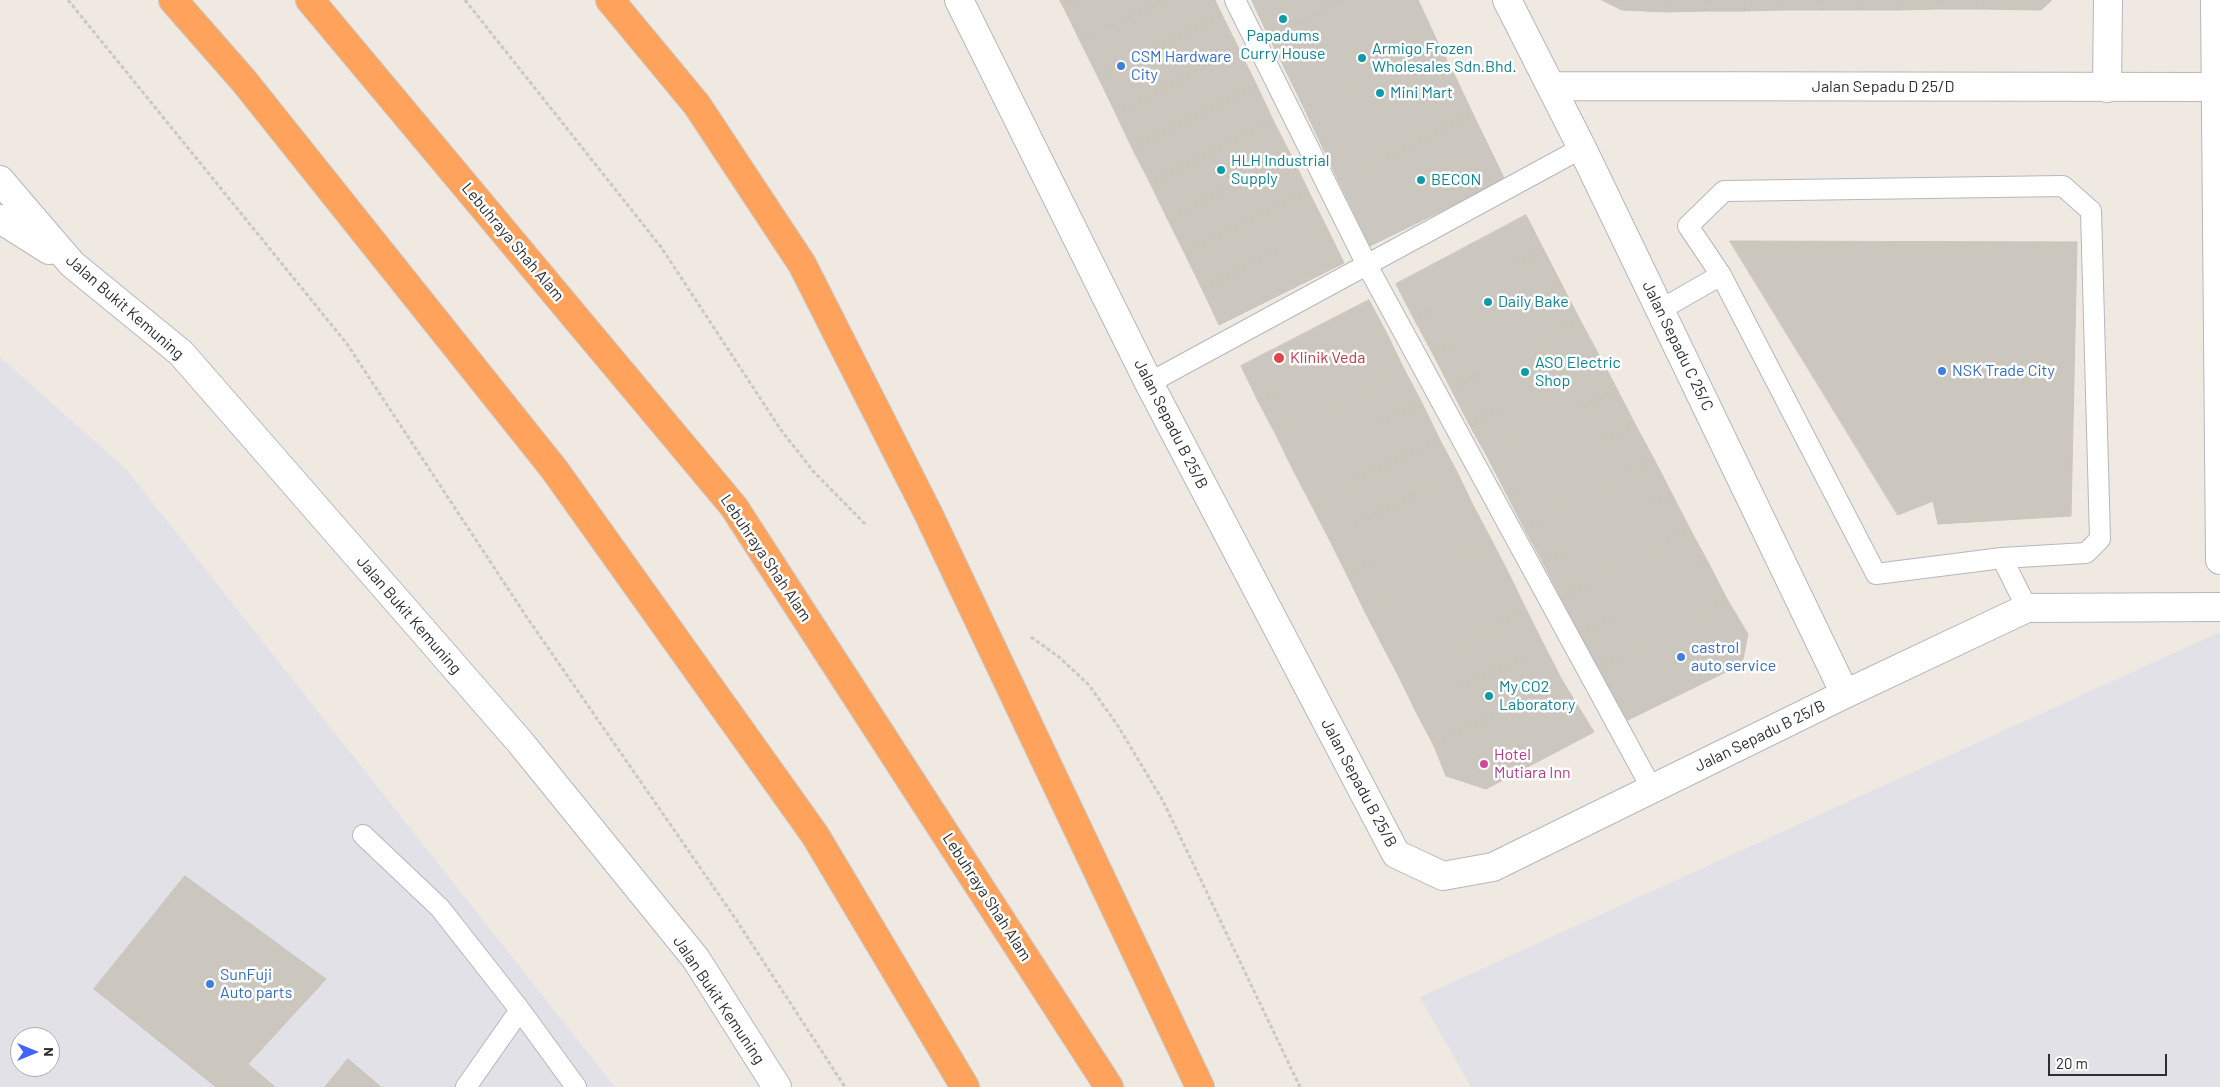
<!DOCTYPE html>
<html>
<head>
<meta charset="utf-8">
<style>
  body { margin:0 }
  #map { position:relative; width:2220px; height:1087px; overflow:hidden; background:#efe9e1; font-family:Barlow,sans-serif }
  canvas { display:block }
  .north { position:absolute; left:10px; top:1027px; width:50px; height:50px; box-sizing:border-box; background:#fff; border:1px solid #ababab; border-radius:50%; rotate:90deg; font-size:14px; font-weight:700; line-height:20px; text-align:center; color:#2e2e2e }
  .north::after { content:''; display:block; margin:auto; width:18px; height:22px; background:#4264fb; clip-path:polygon(50% 0,100% 100%,50% 72%,0 100%) }
  .scale { position:absolute; left:2048px; top:1054px; width:119px; height:22px; box-sizing:border-box; border:2px solid #2e2e2e; border-top:0; padding-left:6px; font-size:15px; line-height:18px; white-space:nowrap; color:#2e2e2e; -webkit-text-stroke:4px #fff; paint-order:stroke }
</style>
</head>
<body>
<div id="map">
<canvas width="2220" height="1087"></canvas>
<div class="north">N</div>
<div class="scale">20 m</div>
</div>
<script>
const g = document.querySelector('canvas').getContext('2d');
g.lineJoin = 'round';
function paint(path, color) { g.fillStyle = color; g.fill(path, 'evenodd'); }
function strokePath(path, color, width, dash) { g.strokeStyle = color; g.lineWidth = width; g.lineCap = dash ? 'butt' : 'round'; g.setLineDash(dash || []); g.stroke(path); }
function drawText(font, color, halo, rows, align = 'center') {
  g.font = font + ' Barlow,sans-serif'; g.lineWidth = 5; g.setLineDash([]); g.textBaseline = 'middle'; g.strokeStyle = halo; g.fillStyle = color; for (const [text, x, y, turn = 0] of rows) {
    g.save(); g.translate(x, y); g.rotate((+turn || 0) * Math.PI / 180); g.textAlign = isNaN(turn) ? turn : align; if (halo) g.strokeText(text, 0, 0); g.fillText(text, 0, 0); g.restore();
  }
}
paint(new Path2D(`
  M0 357 126 469 615 1087H0ZM20 1037H50V1067H20Z
  M2220 632V1087H1471L1420 997Z`), '#e3e1e8');
const building = new Path2D(`
  M1060 0H1075L1063 6Z
  M1075 0H1164L1080 41 1063 6Z
  M1164 0H1215L1222 15 1098 77 1080 41Z
  M1254 0H1344L1269 37 1252 1Z
  M1344 0H1418L1421 6 1287 73 1269 37Z
  M1602 0H1667V12L1622 10Z
  M1667 0H1706V11L1667 12Z
  M1706 0H1745V11H1706Z
  M1745 0H1783V10L1745 11Z
  M1783 0H1822V10H1783Z
  M1822 0H1861V10H1822Z
  M1861 0H1900V10H1861Z
  M1900 0H1938V9L1900 10Z
  M1938 0H1977V9H1938Z
  M1977 0H2052L2041 10 1977 9Z
  M1421 6 1438 43 1304 108 1287 73Z
  M1222 15 1240 51 1115 112 1098 77Z
  M1438 43 1456 78 1321 144 1304 108Z
  M1240 51 1257 86 1132 148 1115 112Z
  M1456 78 1473 114 1338 180 1321 144Z
  M1257 86 1274 122 1150 183 1132 148Z
  M1473 114 1505 180 1370 246 1338 180Z
  M1274 122 1292 157 1167 218 1150 183Z
  M1292 157 1309 192 1185 254 1167 218Z
  M1309 192 1327 228 1202 289 1185 254Z
  M1526 215 1544 250 1414 319 1396 284Z
  M1327 228 1344 263 1219 325 1202 289Z
  M1730 241 2077 242 2071 516 1938 524 1933 501 1898 515Z
  M1544 250 1562 285 1433 354 1414 319Z
  M1562 285 1580 320 1451 389 1433 354Z
  M1369 300 1387 334 1258 401 1241 366Z
  M1580 320 1599 355 1469 424 1451 389Z
  M1387 334 1404 369 1276 435 1258 401Z
  M1599 355 1617 389 1488 458 1469 424Z
  M1404 369 1422 403 1293 470 1276 435Z
  M1617 389 1635 424 1506 493 1488 458Z
  M1422 403 1439 438 1311 504 1293 470Z
  M1635 424 1654 459 1524 528 1506 493Z
  M1439 438 1457 472 1329 539 1311 504Z
  M1654 459 1672 494 1543 563 1524 528Z
  M1457 472 1474 507 1346 573 1329 539Z
  M1672 494 1690 529 1561 598 1543 563Z
  M1474 507 1492 541 1363 608 1346 573Z
  M1690 529 1709 564 1579 633 1561 598Z
  M1492 541 1510 576 1381 643 1363 608Z
  M1709 564 1727 599 1597 668 1579 633Z
  M1510 576 1527 611 1399 677 1381 643Z
  M1727 599 1748 634 1742 664 1624 722 1597 668Z
  M1527 611 1544 645 1416 712 1399 677Z
  M1544 645 1562 680 1434 746 1416 712Z
  M1562 680 1594 732 1486 789 1446 776 1434 746Z
  M185 876 326 979 248 1064 275 1087H216L94 989Z
  M348 1059 381 1087H325Z`);
paint(building, '#cbc7bf');
strokePath(building, '#cbc5ba', 1);
const lane = new Path2D(`
  M1235 0 1367 265 1652 789
  M1721 275 1876 574 2002 558
  M1660 310 1721 275 1688 226 1724 191 2063 186 2091 211 2100 539 2086 553 2002 558 2027 608
  M1149 383 1582 148
  M363 835 440 908 520 1010 576 1087
  M466 1087 520 1010`);
const street = new Path2D(`
  M959 0 1149 383 1396 854 1443 876 1493 867 1845 694 2027 608 2220 607
  M1507 0 1582 148 1845 694
  M2215 0 2220 560
  M1552 86 2215 87
  M2107 88 2108 0`);
const secondary = new Path2D(`
  M0 180 72 264 181 353 520 742 696 959 777 1087
  M0 219 49 250`);
const highway = new Path2D(`
  M173 0 244 81 554 469 815 835 965 1087
  M310 0 734 507 1109 1087
  M610 0 697 105 802 264 928 513 1200 1087`);
strokePath(lane, '#b4b7c1', 22);
strokePath(street, '#b4b7c1', 30);
strokePath(secondary, '#b4b7c1', 30);
strokePath(highway, '#c9c9c9', 30);
strokePath(new Path2D(`
  M68 0 347 344 526 616 735 918 845 1087
  M465 0 661 247 781 430 814 472 867 526
  M1031 637 1059 657 1089 685 1118 726 1163 801 1300 1087`), '#c9c9c9', 3, [4, 2.5]);
strokePath(lane, '#fff', 20);
strokePath(street, '#fff', 28);
strokePath(secondary, '#fff', 28);
strokePath(highway, '#ffa35c', 28);
for (const [x, y, r, color] of [
  [1283,19,5,"#0f9aa8"],
  [1362,58,5,"#0f9aa8"],
  [1121,66,5,"#3f7fe0"],
  [1380,93,5,"#0f9aa8"],
  [1221,170,5,"#0f9aa8"],
  [1421,180,5,"#0f9aa8"],
  [1488,302,5,"#0f9aa8"],
  [1279,358,6,"#e0444e"],
  [1942,371,5,"#3f7fe0"],
  [1525,372,5,"#0f9aa8"],
  [1681,657,5,"#3f7fe0"],
  [1489,696,5,"#0f9aa8"],
  [1484,764,5,"#d1479c"],
  [210,984,5,"#3f7fe0"]
]) { const dot = new Path2D(); dot.arc(x, y, r, 0, 2 * Math.PI); g.fillStyle = color; g.fill(dot); strokePath(dot, '#fff', 2); }
drawText('16px', '#0d838f', '#fff', [
  ["Papadums",1283,36,"center"],
  ["Curry House",1283,54,"center"],
  ["Armigo Frozen",1372,49],
  ["Wholesales Sdn.Bhd.",1372,67],
  ["Mini Mart",1390,93],
  ["HLH Industrial",1231,161],
  ["Supply",1231,179],
  ["BECON",1431,180],
  ["Daily Bake",1498,302],
  ["ASO Electric",1535,363],
  ["Shop",1535,381],
  ["My CO2",1499,687],
  ["Laboratory",1499,705]
], 'left');
drawText('16px', '#366cbe', '#fff', [
  ["CSM Hardware",1131,57],
  ["City",1131,75],
  ["NSK Trade City",1952,371],
  ["castrol",1691,648],
  ["auto service",1691,666],
  ["SunFuji",220,975],
  ["Auto parts",220,993]
], 'left');
drawText('16px', '#2e2e2e', '#fff', [
  ["Jalan Sepadu D 25/D",1883,87],
  ["Lebuhraya Shah Alam",513,242,50],
  ["Jalan Bukit Kemuning",125,307,41],
  ["Jalan Sepadu C 25/C",1678,346,64],
  ["Jalan Sepadu B 25/B",1171,424,63],
  ["Lebuhraya Shah Alam",766,558,56],
  ["Jalan Bukit Kemuning",409,615,49],
  ["Jalan Sepadu B 25/B",1760,736,-26],
  ["Jalan Sepadu B 25/B",1359,783,62],
  ["Lebuhraya Shah Alam",987,897,57],
  ["Jalan Bukit Kemuning",719,1000,56]
]);
drawText('16px', '#be3a42', '#fff', [
  ["Klinik Veda",1290,358]
], 'left');
drawText('16px', '#b23c85', '#fff', [
  ["Hotel",1494,755],
  ["Mutiara Inn",1494,773]
], 'left');
</script>
</body>
</html>
